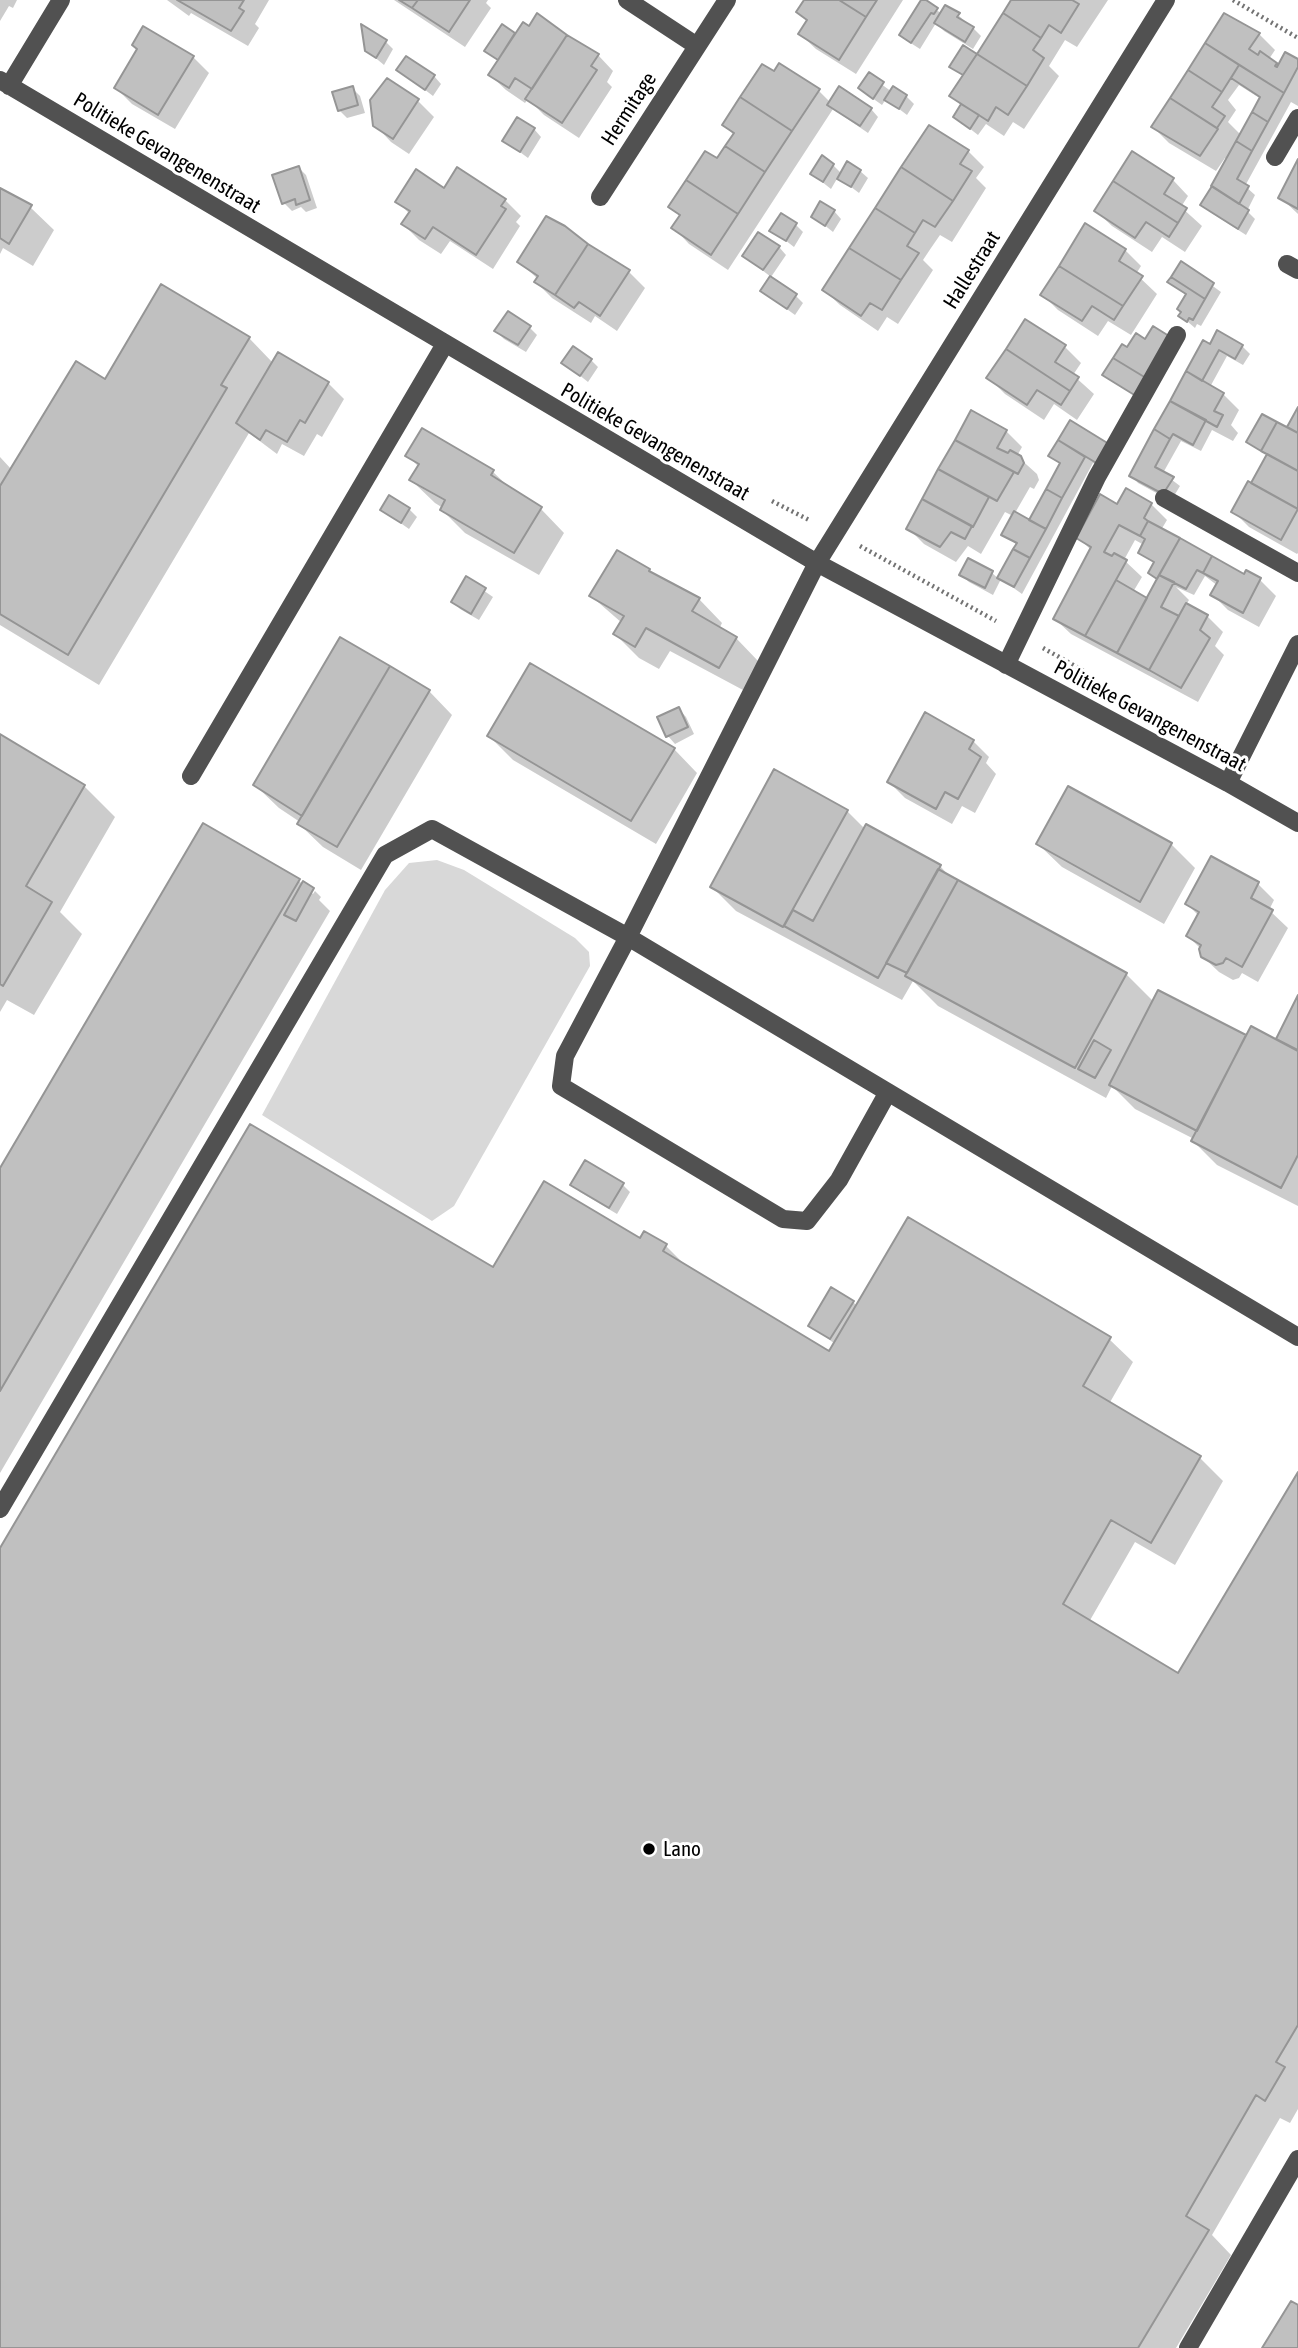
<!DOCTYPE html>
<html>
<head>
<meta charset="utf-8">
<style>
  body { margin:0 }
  canvas { display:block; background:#fff }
</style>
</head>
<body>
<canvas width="1298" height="2348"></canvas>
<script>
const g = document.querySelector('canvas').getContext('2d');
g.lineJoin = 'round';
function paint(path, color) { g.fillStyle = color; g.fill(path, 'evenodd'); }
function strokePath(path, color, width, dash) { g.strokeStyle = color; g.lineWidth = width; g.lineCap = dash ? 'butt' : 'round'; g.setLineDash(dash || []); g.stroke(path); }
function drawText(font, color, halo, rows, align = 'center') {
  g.font = font + ' "Asap Condensed",sans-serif'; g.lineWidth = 6; g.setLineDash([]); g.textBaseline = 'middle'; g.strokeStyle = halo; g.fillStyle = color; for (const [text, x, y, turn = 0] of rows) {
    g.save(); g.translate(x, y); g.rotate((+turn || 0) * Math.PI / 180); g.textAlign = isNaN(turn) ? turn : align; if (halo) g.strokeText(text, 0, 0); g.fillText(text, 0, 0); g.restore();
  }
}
paint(new Path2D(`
  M437 860 464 870 575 938 589 952 590 966 454 1206 432 1221 262 1115 385 890 409 863Z`), '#d8d8d8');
paint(new Path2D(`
  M0 0H17L13 8 9 6 0 21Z
  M167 0H269L255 24 259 28 248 46 191 13 189 16Z
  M394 0H488L486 3 491 8 465 47Z
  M806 0H903L856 74 816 49 800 34 808 22 798 12Z
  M923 0 942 14 958 15 973 28 981 36 973 49 944 31 936 23 920 49 909 42 901 35Z
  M1013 0H1108L1077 47 1065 40 1049 66 1059 76 1024 129 1013 122 1004 136 986 124 978 135 955 117 962 106 951 96 964 77 952 66 964 47 977 56Z
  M1225 15 1259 34 1275 50 1269 59 1279 67 1298 61V106L1291 102 1245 186 1255 195 1247 211 1255 219 1246 235 1210 212 1203 205 1227 160 1225 158 1216 171 1169 143 1153 127ZM1239 85 1261 99 1241 135 1228 122 1236 110 1228 100Z
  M529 28 598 55 613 71 607 82 612 87 579 138 544 115 528 99 525 103 506 90 490 75 499 61 486 51Z
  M386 42 393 49 384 65 366 50Z
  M139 50 193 57 209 73 175 129 132 104 116 88Z
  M399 70 434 76 441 84 433 96Z
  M774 74 819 91 831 103 871 109 878 117 868 133 833 109 728 270 689 244 674 228 681 217 671 207 717 161 734 135 724 125Z
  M869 75 892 92 906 96 914 104 907 115 886 99 882 105 868 95Z
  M352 88 360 96 365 113 347 118 339 110Z
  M418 101 434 117 409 154 391 142 375 125Z
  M534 129 541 137 528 158 505 141Z
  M968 151 984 167 976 178 986 188 952 242 940 235 931 248 923 260 933 270 898 324 887 317 878 331 840 305 824 290Z
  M833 165 842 174 860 171 868 178 859 193 838 177 831 189 812 174Z
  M1298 165V214L1280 197Z
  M299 168 306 175 317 208 306 212 301 207 292 211 284 203Z
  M1173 180 1188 196 1181 207 1202 226 1185 252 1162 237 1152 252 1112 226 1096 211Z
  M0 189 30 207 54 230 33 266 3 248 0 254Z
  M444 190 505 200 521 216 516 222 520 226 493 269 450 241 441 254 419 240 403 224 410 214 397 202Z
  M834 211 841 219 833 232 813 216Z
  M547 219 629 272 645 288 617 331 595 316 591 323 552 298 536 282 538 279 519 262Z
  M795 224 803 232 794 247 772 230Z
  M779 247 786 255 771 277 744 256Z
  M1125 250 1141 266 1136 274 1157 294 1131 335 1108 321 1098 336 1058 310 1043 295Z
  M1181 263 1221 292 1201 326 1197 324 1195 328 1181 316 1187 296 1169 281Z
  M162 286 249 338 273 363 328 383 344 399 322 437 317 434 304 456 282 444 277 454 249 433 99 685 0 625V457L12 470 106 381Z
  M762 291 796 296 803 303 795 315Z
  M1026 321 1065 347 1081 363 1073 375 1094 394 1077 420 1054 404 1044 420 1005 394 989 378Z
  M529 327 537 335 526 352 504 339 496 331Z
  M1210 346H1242L1250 354 1243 365 1227 356 1210 387 1223 394 1239 410 1231 425 1238 433 1233 441 1212 430 1201 451 1181 441 1163 473 1180 486 1171 501 1138 483 1131 475Z
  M591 360 598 367 588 382 564 363Z
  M1298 411V553L1297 554 1249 527 1233 511 1252 485 1268 456 1249 442 1288 430Z
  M971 412 1006 431 1022 447 1017 456 1037 474 1039 480 1034 489 1030 487 1015 513 1030 522 1061 465 1051 456 1070 422 1106 471 1093 463 1022 594 1001 579 993 595 969 582 961 575 968 560 992 573 999 579 1017 545 1004 534 1013 516 1005 512 981 554 968 546 956 562 924 544 908 528Z
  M408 456 492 471 512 490 541 509 564 533 539 575 465 533 442 510 443 508 435 503 411 480 419 467Z
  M1151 504 1167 520 1161 530 1244 576 1260 580 1276 596 1259 627 1228 610 1213 595 1218 586 1205 576 1194 595 1176 587 1189 600 1186 605 1207 616 1223 632 1215 646 1224 655 1198 702 1071 634 1055 619 1091 550 1079 538 1118 506ZM1135 540 1144 545 1140 552 1155 564 1150 573 1158 581 1147 601 1133 592 1142 577 1124 560Z
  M409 509 417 517 409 529 382 510Z
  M649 570 656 577 699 599 722 623 719 629 736 638 759 662 743 690 670 651 659 669 639 658 615 634 622 623 591 596Z
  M467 579 493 597 479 620 460 609 453 601Z
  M429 691 452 715 361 870 323 847 299 824 300 822 279 808 255 785Z
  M679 709 686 717 694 734 675 744 668 736Z
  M489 736 674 749 697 773 656 844 513 760Z
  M0 737 84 786 115 817 60 912 82 934 34 1015 7 1000 0 1012Z
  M973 741 989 757 986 763 996 774 975 813 962 806 952 824 905 798 889 782Z
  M847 811 865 829 940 866 953 880 1126 974 1154 1002 1158 992 1247 1038 1276 1042 1298 998V1206L1217 1165 1193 1141 1194 1139 1135 1109 1112 1086 1106 1098 938 1006 913 981 902 1000 736 911 712 887Z
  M203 825 299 881 313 894 315 891 321 897 319 900 330 911 0 1473V1172Z
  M1038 844H1171L1195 868 1164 924 1062 867Z
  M1212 858 1258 884 1274 900 1269 910 1288 928 1258 982 1242 973 1239 978 1233 980 1219 972 1202 956 1201 949 1188 936 1199 916 1187 904Z
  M573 1185H623L630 1192 617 1214 580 1192Z
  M640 1240 666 1246 690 1270 830 1353 835 1344 810 1325 853 1302 857 1306 1109 1339 1133 1362 1109 1404 1200 1458 1223 1481 1175 1565 1135 1542 1089 1622 1179 1675 1298 1475V2109L1290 2123 1280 2118 1212 2235 1231 2255 1176 2348H0V1552L494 1270Z`), '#0003');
const building = new Path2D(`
  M177 0H244L239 8 244 11 231 31Z
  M399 0H418L412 8Z
  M418 0H470L449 32 412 8Z
  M804 0H839L866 17 839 60 798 34 807 20 796 12Z
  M839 0H877L866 17Z
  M921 0H926L938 8 934 14 931 13 911 43 899 35Z
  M1011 0H1072L1079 4 1061 33 1049 25 1041 38 1003 13Z
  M945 5 960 13 957 17 974 27 965 42 934 23Z
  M537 13 567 35 532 89 515 78 509 88 488 75 523 22 529 26Z
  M1003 13 1041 38 1033 50 1044 58 1027 86 977 54Z
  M1224 13 1260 33 1249 49 1258 55 1260 51 1277 63 1275 66 1277 67 1285 52 1298 59V67L1284 93 1205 43Z
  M361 24 387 40 376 58 365 51Z
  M502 24 515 33 498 60 484 51Z
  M143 26 194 56 158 115 114 88 137 49 132 45Z
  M567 35 599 54 591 66 597 70 562 123 525 99Z
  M1205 43 1239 65 1222 92 1188 70Z
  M963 45 977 54 963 75 949 67Z
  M977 54 1027 86 1008 115 996 107 988 121 949 96Z
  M406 56 435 75 425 90 396 70Z
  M779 63 820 89 792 131 740 97 762 64 774 71Z
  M1239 65 1284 93 1268 122 1252 112 1260 97 1231 78Z
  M1188 70 1222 92 1212 107 1225 116 1217 128 1170 98Z
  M869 72 884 82 873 99 858 88Z
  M387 78 419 99 393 139 373 126 370 100Z
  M353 86 358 105 338 111 332 92Z
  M839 86 872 108 860 126 827 105Z
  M893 86 907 95 899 109 884 100Z
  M740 97 792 131 765 172 725 146 734 133 722 125Z
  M1170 98 1218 129 1200 156 1151 127Z
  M961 104 979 115 970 129 953 117Z
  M1252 112 1268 122 1252 151 1236 141Z
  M517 117 535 128 520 152 502 141Z
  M929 125 969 150 960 164 972 171 953 201 901 167Z
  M1236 141 1252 151 1237 179 1249 186 1239 204 1211 186Z
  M725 146 765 172 738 214 686 180 705 151 717 158Z
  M1132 151 1174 178 1164 194 1187 208 1178 223 1113 181Z
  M822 155 834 164 823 182 810 174Z
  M1298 159V209L1278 198Z
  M847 161 861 170 851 187 837 179Z
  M299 166 310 200 296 205 295 199 282 204 272 175Z
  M457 167 506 199 501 206 506 209 476 255 433 227 425 239 401 224 410 211 395 202 416 169 444 188Z
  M901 167 953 201 935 227 923 220 915 233 875 208Z
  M686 180 738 214 711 255 671 228 680 215 668 207Z
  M1113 181 1178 223 1169 237 1146 222 1135 238 1094 211Z
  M1212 186 1249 210 1238 229 1200 205Z
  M0 188 32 205 9 244 0 238Z
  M820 201 835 210 825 226 811 217Z
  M875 208 915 233 907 246 919 253 901 280 849 248Z
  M781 213 797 223 786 241 769 231Z
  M546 216 565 226 588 244 555 295 534 282 538 276 517 262Z
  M1085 223 1126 249 1119 261 1143 276 1123 306 1059 266Z
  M758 232 780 246 763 270 742 256Z
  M588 244 630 270 600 316 579 302 574 308 555 295Z
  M849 248 901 280 882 310 870 303 861 316 822 290Z
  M1181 261 1214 283 1205 299 1171 277Z
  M1059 266 1123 306 1114 320 1092 306 1082 321 1040 295Z
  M770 276 797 294 787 309 760 291Z
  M1171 277 1205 299 1193 320 1189 318 1187 322 1178 316 1181 312 1177 309 1186 294 1167 282Z
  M161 284 250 337 221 385 227 388 68 655 0 614V486L76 361 105 379Z
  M508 311 531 326 518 345 494 331Z
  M1025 319 1066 345 1055 362 1079 377 1070 391 1006 349Z
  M1153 326 1169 336 1146 378 1113 358 1122 344 1127 347 1136 333 1145 339Z
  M1217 330 1243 345 1235 359 1219 350 1202 381 1186 371 1203 340 1210 344Z
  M573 346 592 359 580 376 561 363Z
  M1006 349 1070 391 1061 405 1037 390 1027 405 986 378Z
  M278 352 329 382 305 423 300 420 287 442 266 430 260 440 236 423Z
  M1113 358 1146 378 1136 396 1102 375Z
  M1186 371 1224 393 1214 411 1223 415 1217 427 1170 401Z
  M1170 401 1206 420 1193 445 1173 434 1170 439 1154 429Z
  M1298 407V433L1287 427Z
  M971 410 1007 430 997 448 1008 453 1010 450 1021 456 1024 463 1018 474 955 440Z
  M1262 414 1277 422 1261 451 1246 442Z
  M1070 420 1109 444 1098 464 1058 440Z
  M1277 422 1298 433V471L1261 451Z
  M422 428 494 470 491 475 542 507 514 553 440 510 445 500 409 480 419 464 405 456Z
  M1154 429 1170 439 1155 467 1174 477 1163 494 1129 476Z
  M955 440 1014 472 997 501 938 469Z
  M1058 440 1085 457 1062 498 1046 489 1060 463 1048 456Z
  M1267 454 1298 471V509L1251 483Z
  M938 469 989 497 973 527 922 499Z
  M1248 481 1298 509 1281 540 1231 512Z
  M1126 488 1152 503 1144 518 1148 521 1140 536 1119 525 1104 552 1112 556 1114 553 1127 560 1085 636 1053 619 1091 547 1076 538 1100 494 1117 504Z
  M1046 489 1062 498 1046 529 1029 520Z
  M389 495 410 508 401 523 380 510Z
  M922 499 972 526 965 539 951 532 940 547 906 529Z
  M1014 511 1046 529 1030 558 1013 549 1017 543 1001 535Z
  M1148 521 1180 538 1157 579 1148 573 1154 562 1138 553 1145 539 1140 536Z
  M1180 538 1212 556 1203 573 1197 570 1186 589 1159 575Z
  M1013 549 1030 558 1014 587 997 578Z
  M617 550 650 569 649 571 700 598 692 611 737 637 719 668 646 628 635 647 613 634 624 616 589 596Z
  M1212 556 1244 574 1246 570 1261 578 1243 613 1210 595 1218 581 1203 573Z
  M968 558 993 571 985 588 959 575Z
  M1159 575 1174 582 1161 607 1179 616 1149 670 1117 653Z
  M466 576 486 588 471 614 451 602Z
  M1116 580 1147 598 1117 653 1085 636Z
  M1186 603 1208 615 1200 630 1210 638 1181 688 1149 670Z
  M340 637 390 666 302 816 253 785Z
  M530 663 675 748 631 821 487 736Z
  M390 666 430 690 337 847 297 824Z
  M679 707 688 727 666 737 657 717Z
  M925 712 974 740 969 749 981 757 958 799 945 792 936 809 887 782Z
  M0 734 85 785 26 886 52 902 3 986 0 984Z
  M774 769 848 810 783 927 710 887Z
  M1068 786 1172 843 1140 902 1036 844Z
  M203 823 300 879 0 1391V1168Z
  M866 824 941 865 878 978 784 926 793 910 813 921Z
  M1211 856 1259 882 1251 898 1273 910 1242 967 1226 958 1223 963 1216 965 1201 957 1199 949 1201 945 1186 936 1199 912 1185 904Z
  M938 869 958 880 907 973 886 963Z
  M958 880 1127 973 1075 1068 905 976Z
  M303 881 314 888 296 921 284 915Z
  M1158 990 1246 1035 1197 1131 1109 1085Z
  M1298 995V1050L1276 1039Z
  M1251 1026 1298 1051V1155L1281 1188 1191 1141Z
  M1094 1040 1111 1050 1095 1078 1078 1069Z
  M250 1124 493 1267 544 1181 640 1238 644 1231 667 1244 663 1251 829 1351 908 1217 1111 1337 1083 1386 1201 1456 1151 1543 1111 1520 1063 1604 1178 1673 1298 1472V2025L1276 2062 1285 2067 1265 2101 1256 2095 1186 2216 1209 2230 1138 2348H0V1548Z
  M585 1160 624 1183 609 1208 570 1185Z
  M831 1287 854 1301 830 1339 808 1326Z
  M1291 2301 1298 2305V2348H1262Z`);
paint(building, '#c0c0c0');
strokePath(building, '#959595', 2);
strokePath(new Path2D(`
  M1233 0 1298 38
  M772 501 811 521
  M860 546 996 621
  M1043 648 1084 671`), '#737373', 4.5, [2, 3.5]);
strokePath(new Path2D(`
  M627 0 697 46
  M0 80 817 563 1228 783 1298 823
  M9 86 61 0
  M1275 157 1298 118
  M600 197 727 0
  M1287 264 1298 270
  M1164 498 1298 573
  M1006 665 1097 477 1177 335
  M191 776 445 344
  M1228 783 1298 644
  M888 1092 839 1180 807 1221 783 1219 561 1086 565 1056 628 937 817 563 1166 0
  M0 1509 385 855 432 829 628 937 1298 1337
  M1188 2348 1298 2159`), '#515151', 18);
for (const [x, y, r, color] of [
  [649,1849,7,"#000"]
]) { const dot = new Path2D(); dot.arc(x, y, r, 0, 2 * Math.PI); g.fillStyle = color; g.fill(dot); strokePath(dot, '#fff', 2.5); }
drawText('21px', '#000', '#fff', [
  ["Hermitage",629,109,-57],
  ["Politieke Gevangenenstraat",167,153,31],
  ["Hallestraat",972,270,-58],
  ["Politieke Gevangenenstraat",655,442,30],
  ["Politieke Gevangenenstraat",1150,716,28]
]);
drawText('21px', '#000', '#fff', [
  ["Lano",663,1849]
], 'left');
</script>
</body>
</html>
